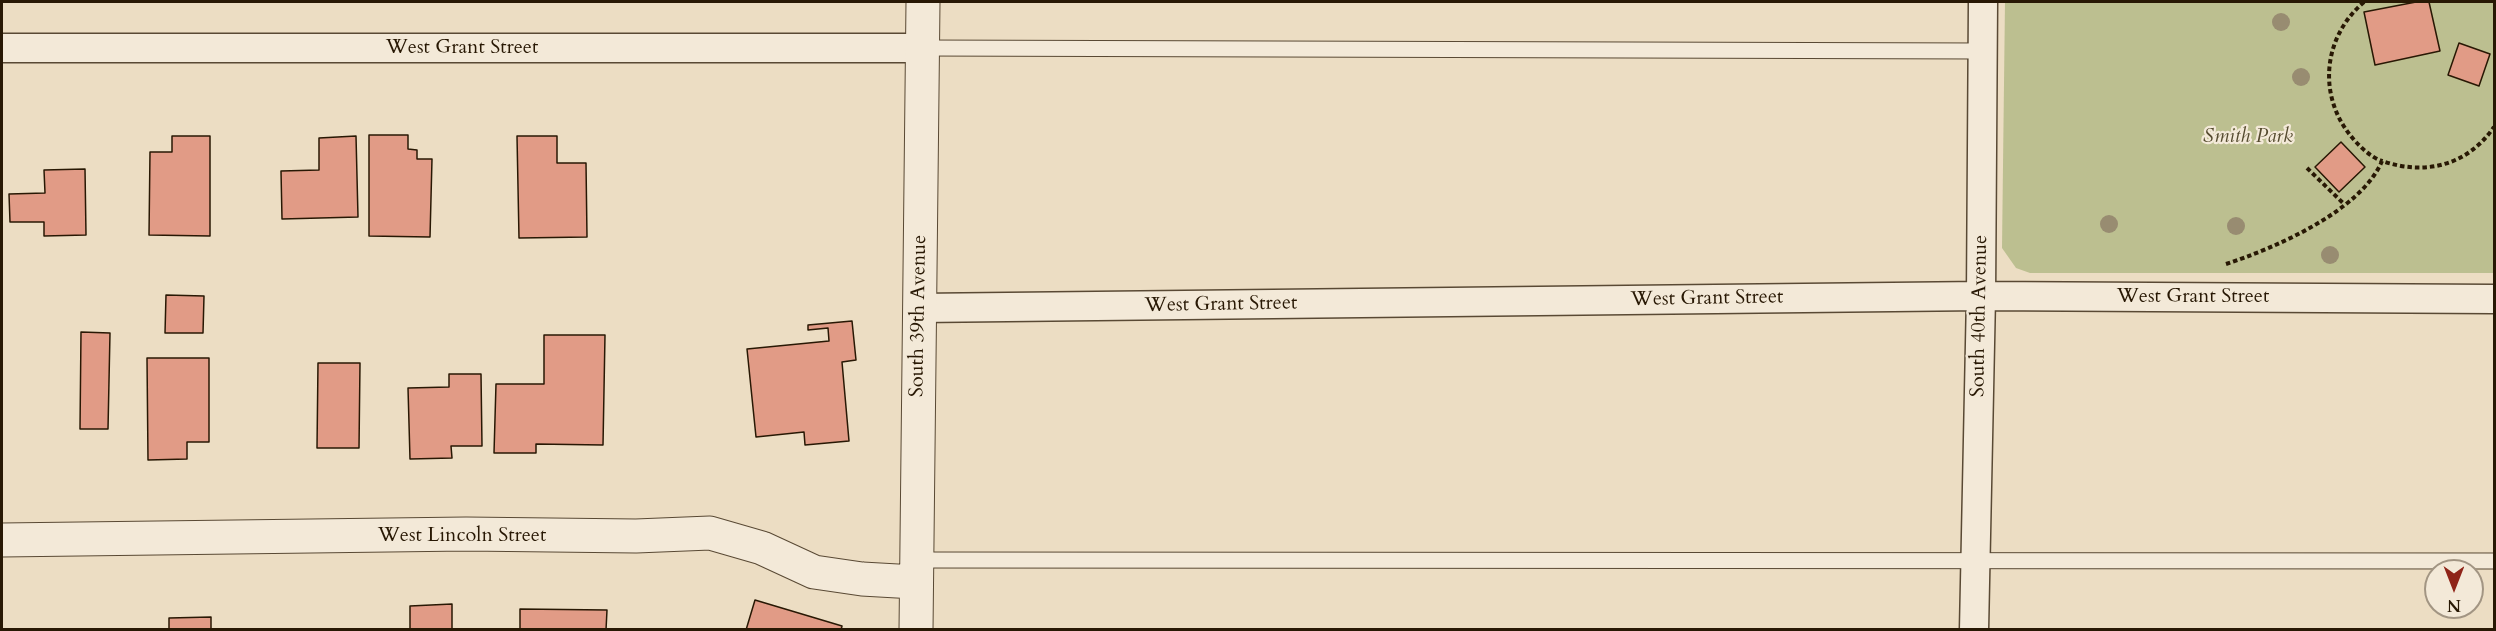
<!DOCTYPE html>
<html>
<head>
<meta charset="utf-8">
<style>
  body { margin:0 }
  #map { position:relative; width:2496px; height:631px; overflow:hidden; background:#ecddc3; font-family:Cardo,serif }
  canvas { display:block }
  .frame { position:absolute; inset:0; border:3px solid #281804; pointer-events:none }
  .north { position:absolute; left:2424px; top:559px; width:60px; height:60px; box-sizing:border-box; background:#f3e9d8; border:2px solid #a29583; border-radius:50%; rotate:180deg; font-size:16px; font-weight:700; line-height:24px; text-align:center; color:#281804 }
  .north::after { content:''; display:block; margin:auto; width:21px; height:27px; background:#8f2418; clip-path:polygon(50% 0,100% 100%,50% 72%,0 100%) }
</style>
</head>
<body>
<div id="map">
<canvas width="2496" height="631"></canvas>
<div class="frame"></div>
<div class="north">N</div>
</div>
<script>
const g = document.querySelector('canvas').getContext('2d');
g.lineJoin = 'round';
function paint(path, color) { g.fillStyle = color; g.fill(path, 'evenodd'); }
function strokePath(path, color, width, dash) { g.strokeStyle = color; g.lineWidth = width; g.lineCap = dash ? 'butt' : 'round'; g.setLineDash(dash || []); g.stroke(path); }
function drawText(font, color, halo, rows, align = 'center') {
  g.font = font + ' Cardo,serif'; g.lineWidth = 4.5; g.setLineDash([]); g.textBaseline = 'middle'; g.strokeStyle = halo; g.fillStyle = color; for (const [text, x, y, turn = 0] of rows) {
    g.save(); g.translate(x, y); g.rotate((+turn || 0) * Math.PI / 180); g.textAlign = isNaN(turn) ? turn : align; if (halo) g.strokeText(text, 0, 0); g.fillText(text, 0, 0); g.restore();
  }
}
paint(new Path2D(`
  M2005 2H2494V273H2030L2016 268 2002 248Z`), '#bcbf90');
const building = new Path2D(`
  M2416 2H2429L2440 51 2375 65 2364 12Z
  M2459 43 2490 54 2479 86 2448 75Z
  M369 135H408V149L417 150V159H432L430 237 369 236Z
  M172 136H210V236L149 235 150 152H172Z
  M356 136 358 217 282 219 281 171 319 170V138Z
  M517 136H557V163H586L587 237 519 238Z
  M2341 142 2365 167 2339 192 2315 167Z
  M85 169 86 235 44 236V222H10L9 194 45 193 44 170Z
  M166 295 204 296 203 333H165Z
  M852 321 856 360 842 362 849 441 805 445 804 432 756 437 747 349 829 341 828 328 808 330V325Z
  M81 332 110 333 108 429H80Z
  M544 335H605L603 445 536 444V453H494L496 384H544Z
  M147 358H209V442H187V459L148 460Z
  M318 363H360L359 448H317Z
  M449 374H481L482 446H451L452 458 410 459 408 388 449 387Z
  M755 600 842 626 841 630H746Z
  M452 604V630H410V606Z
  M520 609 607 610 606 630H520Z
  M211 617V630H169V618Z`);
paint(building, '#e19b86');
strokePath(building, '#281804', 1.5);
const service = new Path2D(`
  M922 48 1982 51
  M915 560 2494 561`);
const minor = new Path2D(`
  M2 48H922
  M919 308 1981 296 2494 299
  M1974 630 1981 296 1983 2`);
const tertiary = new Path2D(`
  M2 540 466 534 636 536 710 533 762 548 814 572 862 579 915 582
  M916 630 923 2`);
strokePath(service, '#594934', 17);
strokePath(minor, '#594934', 31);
strokePath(tertiary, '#594934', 35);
strokePath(new Path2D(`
  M2364 2C2324 36 2317 93 2350 135 2358 145 2370 157 2382 161
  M2307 168 2344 204
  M2226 264C2275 248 2361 211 2382 161 2426 176 2468 165 2494 127`), '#281804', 4, [4.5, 3]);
strokePath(service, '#f3e9d8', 15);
strokePath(minor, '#f3e9d8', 28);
strokePath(tertiary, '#f3e9d8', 33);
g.fillStyle = '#988c71';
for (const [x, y] of [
  [2281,22],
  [2301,77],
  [2109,224],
  [2236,226],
  [2330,255]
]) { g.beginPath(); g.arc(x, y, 9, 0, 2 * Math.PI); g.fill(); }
drawText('20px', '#281804', '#f3e9d8', [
  ["West Grant Street",462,48],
  ["West Grant Street",2193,297],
  ["West Grant Street",1707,299,-1],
  ["West Grant Street",1221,305,-1],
  ["South 39th Avenue",919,316,-89],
  ["South 40th Avenue",1980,316,-89],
  ["West Lincoln Street",462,536]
]);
drawText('italic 20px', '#544a2e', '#f3e9d8', [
  ["Smith Park",2248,137]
]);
</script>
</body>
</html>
